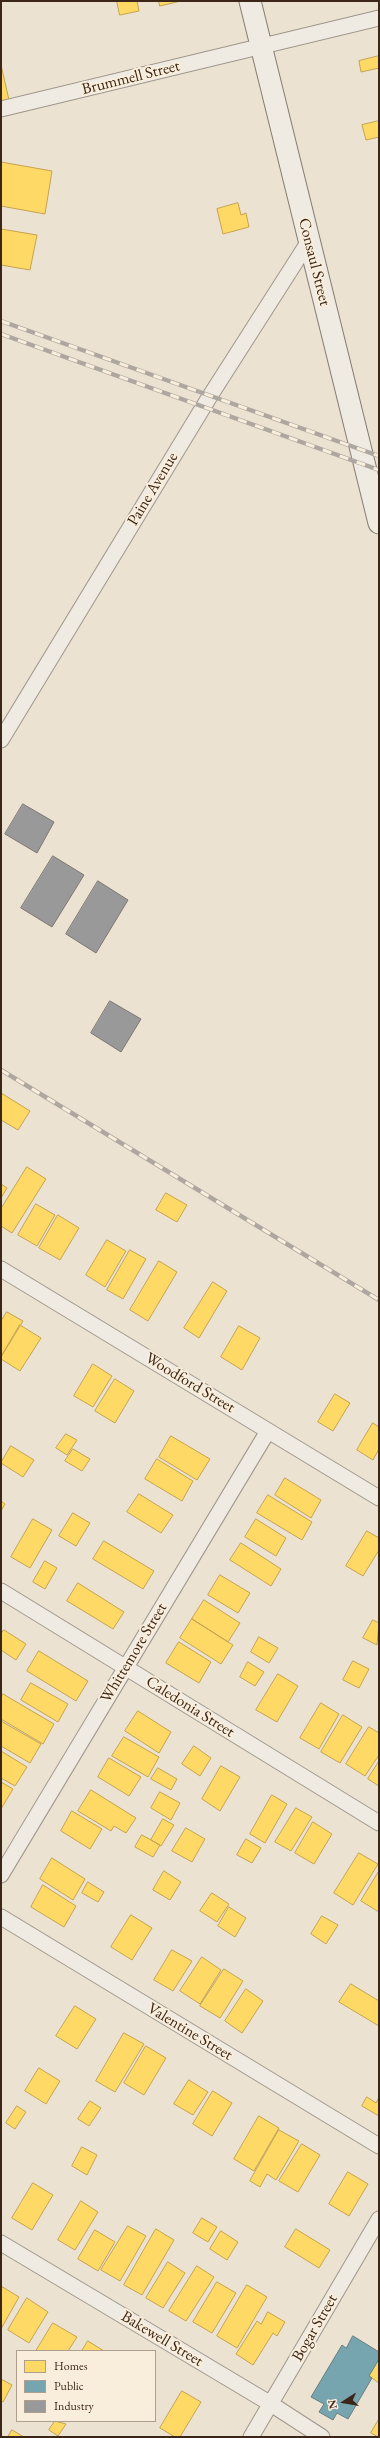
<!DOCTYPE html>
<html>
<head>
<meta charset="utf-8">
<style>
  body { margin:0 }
  #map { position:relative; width:380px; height:2438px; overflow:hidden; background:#ece2d2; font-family:"EB Garamond",serif }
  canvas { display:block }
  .frame { position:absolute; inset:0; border:2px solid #3b2618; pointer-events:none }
  .legend { position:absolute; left:16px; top:2350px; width:140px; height:72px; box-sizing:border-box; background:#f9eedb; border:1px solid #ad9e8d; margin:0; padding:5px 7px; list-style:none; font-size:12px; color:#3b2618 }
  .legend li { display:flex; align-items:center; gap:8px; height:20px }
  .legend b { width:20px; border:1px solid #ad9e8d }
  .north { position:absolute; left:324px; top:2382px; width:40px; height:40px; -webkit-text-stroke:3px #f9eedb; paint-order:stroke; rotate:258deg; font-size:11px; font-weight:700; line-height:16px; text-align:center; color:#3b2618 }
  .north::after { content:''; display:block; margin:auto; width:14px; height:18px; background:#3b2618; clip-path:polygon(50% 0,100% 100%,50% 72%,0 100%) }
</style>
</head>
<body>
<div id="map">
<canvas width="380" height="2438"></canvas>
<div class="frame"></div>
<ul class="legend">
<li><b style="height:11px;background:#ffd966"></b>Homes</li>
<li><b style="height:11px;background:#76a5af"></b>Public</li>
<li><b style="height:11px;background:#999"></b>Industry</li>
</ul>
<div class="north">N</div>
</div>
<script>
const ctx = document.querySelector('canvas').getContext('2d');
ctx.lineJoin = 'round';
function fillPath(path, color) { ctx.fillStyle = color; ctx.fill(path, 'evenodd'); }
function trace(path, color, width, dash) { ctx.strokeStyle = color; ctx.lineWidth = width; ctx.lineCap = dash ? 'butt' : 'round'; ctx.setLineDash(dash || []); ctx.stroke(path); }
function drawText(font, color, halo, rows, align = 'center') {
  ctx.font = font + ' "EB Garamond",serif'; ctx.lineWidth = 4; ctx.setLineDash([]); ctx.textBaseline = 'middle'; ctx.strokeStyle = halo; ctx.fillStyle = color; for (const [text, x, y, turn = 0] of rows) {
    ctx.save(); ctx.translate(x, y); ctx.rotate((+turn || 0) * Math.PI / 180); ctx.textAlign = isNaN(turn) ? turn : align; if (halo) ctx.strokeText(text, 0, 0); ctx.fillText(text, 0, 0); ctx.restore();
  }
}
const homes = new Path2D(`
  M117,1h20l2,10 -19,4z
  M159,1h22l-21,5z
  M379,56v12l-18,4 -2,-11z
  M1,65l8,35 -8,2z
  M379,121v16l-13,3 -4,-15z
  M1,162l51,9 -7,43 -44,-8z
  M238,203l3,12 5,-2 3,14 -26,7 -6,-25z
  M1,229l36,6 -7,35 -29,-5z
  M1,1093l29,18 -12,19 -17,-10z
  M27,1167l19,12 -34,54 -11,-7v-17z
  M1,1184l6,4 -6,10z
  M166,1193l21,12 -10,17 -21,-12z
  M36,1204l19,11 -18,31 -19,-11z
  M58,1215l21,13 -19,32 -21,-12z
  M107,1240l19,11 -21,36 -19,-12z
  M130,1250l16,9 -23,40 -16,-9z
  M159,1261l18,11 -29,49 -18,-11z
  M213,1282l14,9 -28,47 -15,-10z
  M7,1312l16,9 -22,36v-36z
  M20,1325l21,13 -21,33 -19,-12v-2z
  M239,1326l21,12 -18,32 -21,-13z
  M93,1364l19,12 -19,31 -19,-11z
  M115,1379l19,12 -19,32 -20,-12z
  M335,1394l15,9 -17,28 -15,-9z
  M373,1423l6,4v22l-6,11 -16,-10z
  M66,1434l11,6 -10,15 -11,-7z
  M171,1436l39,23 -13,21 -38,-23z
  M11,1446l23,14 -11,17 -22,-14z
  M73,1449l17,10 -8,12 -17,-10z
  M157,1459l36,22 -11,20 -37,-22z
  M285,1478l36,22 -10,18 -36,-23z
  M139,1494l34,21 -12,18 -34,-21z
  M268,1495l44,27 -10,18 -45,-27z
  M1,1501l4,3 -4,7z
  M73,1513l17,10 -14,23 -17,-10z
  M33,1519l19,11 -22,38 -19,-11z
  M256,1519l30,19 -10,18 -31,-19z
  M367,1531l12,7v12l-16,26 -17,-10z
  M104,1541l50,30 -11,18 -50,-30z
  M241,1543l40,26 -10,17 -41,-26z
  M45,1561l12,7 -12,21 -12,-7z
  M220,1575l30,18 -12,20 -30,-18z
  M78,1583l46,29 -11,17 -46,-28z
  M204,1600l36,23 -12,19 -36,-23z
  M192,1619l41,26 -12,19 -41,-26z
  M373,1620l6,3 -2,22 -14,-7z
  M4,1630l22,14 -10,16 -15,-10v-16z
  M259,1637l19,11 -9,15 -18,-11z
  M179,1642l32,20 -12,21 -33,-20z
  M39,1651l49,30 -12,20 -49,-30z
  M353,1661l16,8 -10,19 -16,-8z
  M248,1662l16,10 -9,14 -15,-9z
  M278,1674l20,12 -21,36 -21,-12z
  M31,1683l37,21 -10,18 -37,-22z
  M3,1694l51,30 -11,20 -42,-25v-22z
  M321,1703l18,11 -20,35 -19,-11z
  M138,1711l33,21 -12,21 -34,-22z
  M343,1715l19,12 -22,36 -19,-11z
  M1,1721l40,23 -11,19 -29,-17z
  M369,1727l10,6v22l-14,21 -19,-12z
  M124,1737l35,20 -11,20 -36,-21z
  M194,1746l17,12 -11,18 -18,-12z
  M1,1751l26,16 -12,19 -14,-8z
  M109,1758l32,19 -12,19 -31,-19z
  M379,1761v25l-11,-7z
  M221,1766l19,11 -20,34 -18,-12z
  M158,1768l19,11 -6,11 -20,-11z
  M1,1782l12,7 -12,20z
  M91,1790l45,28 -10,15 -12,-7 -3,5 -33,-20z
  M160,1792l20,11 -9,17 -20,-12z
  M272,1795l15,9 -22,39 -15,-9z
  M296,1808l16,9 -21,34 -16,-9z
  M72,1811l30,18 -12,20 -29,-18z
  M163,1819l11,6 -13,21 -10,-6z
  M313,1822l19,12 -18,30 -19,-11z
  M186,1828l19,11 -13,23 -20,-11z
  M142,1835l18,10 -7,12 -18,-10z
  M246,1839l15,9 -9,15 -15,-8z
  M359,1853l19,11 -25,41 -19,-12z
  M52,1858l33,21 -12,21 -33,-21z
  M164,1871l17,11 -11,18 -17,-10z
  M379,1871v41l-18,-11z
  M88,1882l16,10 -6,10 -16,-9z
  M43,1885l33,21 -12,21 -33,-20z
  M212,1893l17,11 -12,18 -17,-11z
  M229,1907l17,11 -11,19 -17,-11z
  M131,1915l21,13 -20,32 -21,-13z
  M322,1916l16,9 -12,19 -15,-10z
  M172,1950l20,11 -19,30 -19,-11z
  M202,1957l19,13 -21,34 -20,-13z
  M224,1969l19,12 -23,37 -20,-12z
  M351,1984l28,17v25l-40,-24z
  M246,1989l17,12 -21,32 -17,-12z
  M75,2006l21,13 -19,30 -21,-13z
  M124,2033l20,11 -29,48 -19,-11z
  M146,2046l20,12 -22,37 -20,-12z
  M39,2068l21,13 -14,23 -21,-13z
  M189,2080l19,12 -15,23 -19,-11z
  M213,2091l19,12 -20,33 -19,-12z
  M367,2097l9,6 3,-6v19l-17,-10z
  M90,2101l11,7 -12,18 -11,-7z
  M17,2106l9,6 -11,17 -9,-6z
  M259,2116l20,12 -25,43 -20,-12z
  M279,2130l20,11 -23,39 -9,-6 -7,13 -10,-6z
  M302,2144l18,11 -22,37 -19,-11z
  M82,2147l15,8 -10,20 -15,-9z
  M348,2172l20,12 -19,32 -20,-12z
  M33,2183l20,12 -21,35 -20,-12z
  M81,2201l17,11 -23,38 -17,-10z
  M202,2218l15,9 -9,15 -15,-9z
  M128,2226l18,10 -26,45 -19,-11z
  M156,2229l18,11 -32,55 -18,-10z
  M296,2229l34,21 -11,18 -34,-21z
  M95,2230l20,12 -17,29 -20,-12z
  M221,2231l17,11 -11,18 -17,-11z
  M168,2262l17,11 -22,35 -17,-10z
  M197,2266l17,11 -28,44 -17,-10z
  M217,2282l19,11 -24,40 -19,-11z
  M247,2285l20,12 -30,51 -20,-12z
  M1,2286l18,11 -18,32z
  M27,2298l21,14 -19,31 -21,-13z
  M268,2312l17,10 -8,14 -4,-3 -20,32 -17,-11 21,-33 4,3z
  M53,2323l24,14 -9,14h-32z
  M88,2341l16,10h-22z
  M379,2359v24l-10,-7z
  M1,2379l11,6 -9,17 -2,-1z
  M182,2391l19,11 -21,35h-5l-15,-9z
  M379,2419v18h-1l-7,-4z
  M55,2421l11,3 -8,12 -9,-6z
  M12,2430l12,7h-16z`);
fillPath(homes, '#ffd966');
trace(homes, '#c4a34f', 1);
const public = new Path2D(`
  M353,2336l26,16v7l-10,17 3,2 -24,41 -11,-6 -4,7 -14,-8 5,-8 -13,-7 31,-52 4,3z`);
fillPath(public, '#76a5af');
trace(public, '#647f82', 1);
const industry = new Path2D(`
  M23,804l31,18 -17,31 -32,-19z
  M53,856l31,19 -32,52 -31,-19z
  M98,881l30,19 -32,53 -30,-19z
  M110,1001l31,18 -20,33 -30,-19z`);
fillPath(industry, '#999');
trace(industry, '#7d7672', 1);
const street = new Path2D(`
  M1,109l378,-91
  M1,740l209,-344 99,-155
  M1,1269l378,229
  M1,1591l378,232
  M1,1875l267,-444
  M1,1917l378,229
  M1,2243l270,161 51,33
  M251,2437l128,-218`);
const secondary = new Path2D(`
  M250,1l129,522`);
trace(street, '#9e968a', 17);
trace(secondary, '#857c72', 23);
trace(street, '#efeae2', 15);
trace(secondary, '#efeae2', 21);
const rail = new Path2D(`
  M1,321l378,135
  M1,334l378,136
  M1,1070l378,230`);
trace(rail, '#aea7a0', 4.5);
trace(rail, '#f9eedb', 3, [9]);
drawText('16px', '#3b2618', '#f9eedb', [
  ["Brummell Street",131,78,-14],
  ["Consaul Street",314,262,76],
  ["Paine Avenue",153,489,-59],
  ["Woodford Street",190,1383,31],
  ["Whittemore Street",134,1653,-59],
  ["Caledonia Street",190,1707,32],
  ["Valentine Street",190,2032,31],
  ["Bogar Street",315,2328,-60],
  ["Bakewell Street",162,2339,31]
]);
</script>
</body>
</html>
